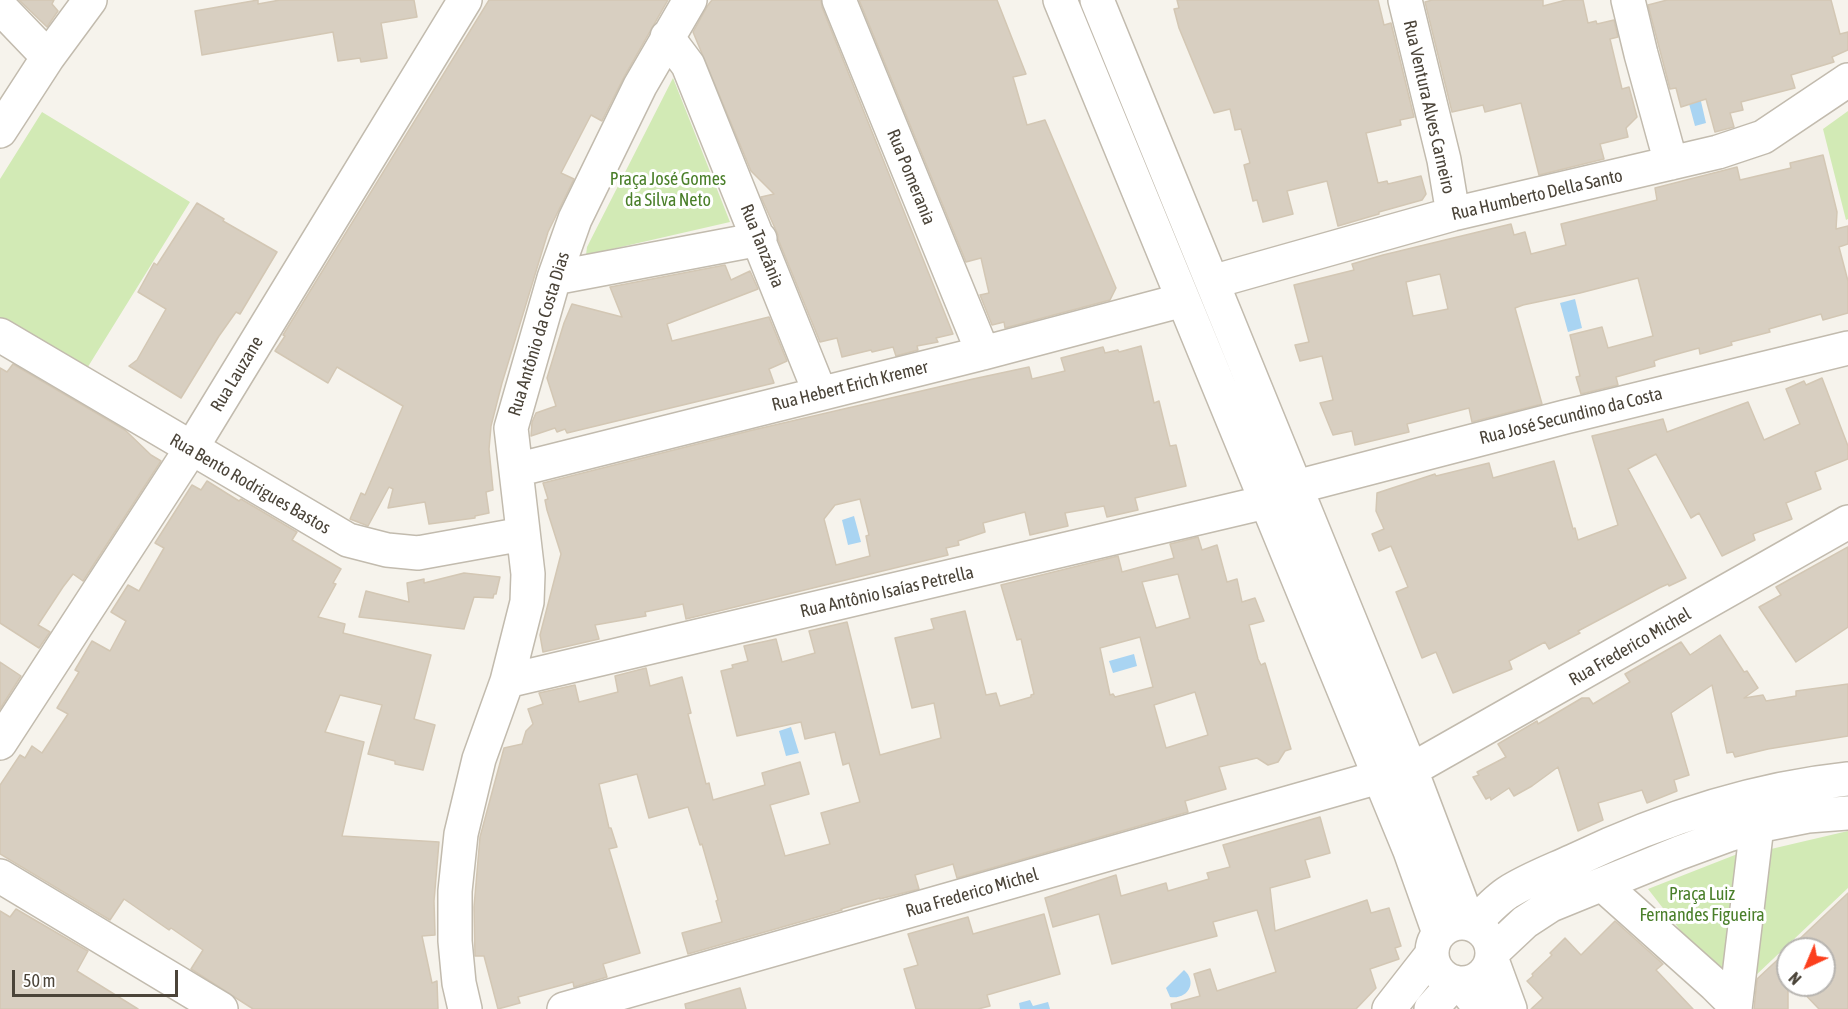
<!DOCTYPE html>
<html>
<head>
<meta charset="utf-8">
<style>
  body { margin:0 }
  #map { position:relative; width:1848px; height:1009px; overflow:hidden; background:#f6f3ec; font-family:"Asap Condensed",sans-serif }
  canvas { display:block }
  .north { position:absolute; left:1776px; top:937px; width:60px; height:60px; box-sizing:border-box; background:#fff; border:2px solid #b7b4b0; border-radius:50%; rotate:224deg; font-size:16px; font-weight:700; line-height:24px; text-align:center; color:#4b4439 }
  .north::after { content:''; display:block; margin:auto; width:21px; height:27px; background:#fc3f1d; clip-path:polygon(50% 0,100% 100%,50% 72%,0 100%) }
  .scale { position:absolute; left:12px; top:970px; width:166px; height:27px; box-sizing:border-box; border:3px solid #4b4439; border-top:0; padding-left:8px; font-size:18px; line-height:21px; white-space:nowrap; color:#4b4439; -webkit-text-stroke:4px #fff; paint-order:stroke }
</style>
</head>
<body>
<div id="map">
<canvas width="1848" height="1009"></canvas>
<div class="north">N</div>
<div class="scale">50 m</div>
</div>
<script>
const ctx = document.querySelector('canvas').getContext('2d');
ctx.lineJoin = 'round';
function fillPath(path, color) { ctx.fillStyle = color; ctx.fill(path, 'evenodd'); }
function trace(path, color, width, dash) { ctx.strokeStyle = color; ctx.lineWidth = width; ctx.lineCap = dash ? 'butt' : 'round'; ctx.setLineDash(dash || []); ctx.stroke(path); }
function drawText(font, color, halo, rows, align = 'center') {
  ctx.font = font + ' "Asap Condensed",sans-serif'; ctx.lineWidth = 6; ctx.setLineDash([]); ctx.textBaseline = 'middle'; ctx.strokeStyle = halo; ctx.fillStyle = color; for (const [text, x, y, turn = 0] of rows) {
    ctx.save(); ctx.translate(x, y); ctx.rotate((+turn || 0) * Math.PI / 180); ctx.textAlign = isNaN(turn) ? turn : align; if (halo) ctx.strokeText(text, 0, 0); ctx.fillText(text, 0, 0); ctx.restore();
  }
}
fillPath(new Path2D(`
  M673,78l57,144 -144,33 1,-8z
  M1848,111v108l-2,1 -23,-91z
  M42,112l148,90 -109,176 -81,-48v-151z
  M1848,831v57l-94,89 17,-128z
  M1740,853l-13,137 -79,-101z`), '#d2eab5');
fillPath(new Path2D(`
  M1700,97l6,26 -11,3 -7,-26z
  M1575,299l7,29 -14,4 -8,-29z
  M854,516l7,26 -13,3 -6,-25z
  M1134,654l3,12 -24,7 -4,-12z
  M791,727l8,26 -13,3 -7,-25z
  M1184,970c14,12 4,30 -14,27l-4,-9z
  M1030,1000l3,6 15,-4 2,7h-30l-1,-6z`), '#a9d4f2');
const building = new Path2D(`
  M19,0h35l-2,4 6,7 -11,16z
  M258,0v4l22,-4h134l3,17 -36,6 6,35 -26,4 -1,-4 -22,3 -5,-29 -131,23 -7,-44z
  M489,0h179l-44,77 -22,44 -11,-6 -30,58 13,6 -26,53 -46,151 -11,43 -2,23 4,41 -7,2 3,21 -14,3v2l-46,6 -4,-22 -37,6 5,-19 -4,-2 -21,39 -18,-7 11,-26 4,2 38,-89 -66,-39 -9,16 -53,-32 10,-15 -2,-1z
  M712,0h109l1,7 131,327 -17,4 2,4 -21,4 1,4 -22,6 -3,-9 -21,5 -1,-2 -29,7 -5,-19 -17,4 -42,-103v-4l-17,-38 13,-3 -23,-23 -58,-139 15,-27z
  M859,0h138l29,74 -13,3 14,48 18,-5 71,168 -6,12 -105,28 -1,-6 -12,3 -12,-30 9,-2 -8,-35 -15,4z
  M1177,0h201l6,25 7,-2 23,94 -14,3 1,5 -35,8 12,50 9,-2 1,3 33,-8 5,18 -4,6 -43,12v2l-41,12 -11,-45 -40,10 6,23 -30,8 -6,-22 -4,1 -9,-36 6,-2 -9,-34 -6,1 -5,-21 -16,4 -35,-85 -5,-19 5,-1z
  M1432,0h111v6l23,-6h17l5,23 8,-2 1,3 17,-4 4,17 -8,2 12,50 7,-2 8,30 -11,11 2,9 -28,7 4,15 -65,16 -18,-72 -36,9 -2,-7 -31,7 -27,-110z
  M1667,0h164l9,34 8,-2v18l-16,7 2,5 -43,13 4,13 -54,14 2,8 -13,3 4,14 -19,5 -9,-33 -25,8 -5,-19 -6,1 -22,-84z
  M1823,155l14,57 -1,17 12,-3v18l-9,3 9,34v32l-25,7 -2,-6 -52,15 1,3 -39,10 1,3 -32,9 -1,-6 -40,11 -5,2 1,5 -39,11 2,8 -37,9 -5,-17 4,-1 -10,-41 32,-8 6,21 45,-12 -15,-58 -58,15 -57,12 -8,3 27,96 -70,18 -3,-14 -62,16 2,8 -54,13 -3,-14 -19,4 -13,-32 13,-3 -11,-44 -22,5 -5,-16 14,-3 -15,-57 60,-15 -2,-6 31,-9 128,-31 3,11 11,-3 6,22 35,-9 -5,-21 96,-24 -2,-12 82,-21 3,13 51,-12 -1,-5zM1440,274l8,35 -35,7 -7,-34z
  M197,203l27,16 -1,2 54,31 -37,62 -4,-2 -17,24 -38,62 -52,-32 8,-6 29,-51 -28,-17 16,-29 3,2z
  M725,265l6,15 19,-9 8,18 -91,35 5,17 97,-24 18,44 -18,8 5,14 -207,50 -2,-4 -8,3 -2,-4 -24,8 1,-14 4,-9 20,-7 -9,-28 17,-55 8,-19 50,13 -12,-30z
  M1141,346l13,57 5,-2 11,45 6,-1 10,41 -51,12 3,12 -31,7 -3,-11 -39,7 3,13 -38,9 -5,-23 -42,11 2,9 -27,9 1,4 -13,3 2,7 -262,64 -3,-15 -38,8 1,4 -51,9 4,14 -56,13 -3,-17 21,-81 -14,-44 -2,-10 3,-1 -5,-16 210,-53 220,-51 56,-12 3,12 33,-8 -4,-13 42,-11 2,6 13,-3 1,2zM860,499l9,36 -3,1 4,20 -34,9 -12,-46 11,-14z
  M13,364l112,66 26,25 10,6 -78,120 -10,-7 -10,13 -25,38 12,7 -11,16 -39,-25v-255l7,4z
  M1822,378l26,68v13l-33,13 6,17 -35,14 6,16 -39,15 2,6 -33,16 -23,-43 -8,5 -35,-64 -28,15 58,109 -17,8 -1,-2 -9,4 -81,43 2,2 -31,16 -4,-7 -36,19 3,8 -59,24 -17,-41 -14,6 -26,-66 12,-5 -17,-41 -12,5 -7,-17 12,-5 -8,-18 1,-18 58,-19 1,2 53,-13 4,15 61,-17 19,68 2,-1 3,12 40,-15 -26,-89 71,-17 4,13 81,-30 16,38 36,-16 -14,-35 18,-8 2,4z
  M207,481l32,20 2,-2 56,33 -5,8 49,29 -8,14 3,1 -18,33 27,7 -2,9 88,22 -17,64 21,6 -12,45 -28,-6v-3l-27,-7 14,-49 -42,-10 -15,37 39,10 -22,94 97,6 -5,59 1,34 -13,1 10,47 5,-2 1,28h-185l-62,-40 12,-19 -32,-22 -2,2 -45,-31 -14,21 -110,-66v-69l20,-30 5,3 7,-12 10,7 26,-39 -11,-6 22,-36 -4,-2 17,-29 18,10 16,-30 -15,-9 17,-27 11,6 25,-43 -9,-5 37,-58 9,5z
  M1198,537l4,13 15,-5 10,37 10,-3 5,23 13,-4 9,23 -15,4 9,34 3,6 4,-2 26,86 -6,2 -7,11 -10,3 -11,-7 -38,9 7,22 -41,12 3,11 -231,66 -4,-14 -38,11 4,14 -39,10v-1l-39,11 1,1 -154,44 -6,-21 40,-11 -6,-21 2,-1 -16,-56 -2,1 -12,-38 -39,11 -12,-44 -38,10 10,44h2l6,19 -8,2 31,104 -37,11 4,13 -33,10 -1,-5 -55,15 2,6 -22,6 -14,-53h-9l-1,-49 6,-70 24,-89 18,-4 4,-13 7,-7 -5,-15 15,-5 -4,-11 36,-8 4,17 39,-10 -3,-16 31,-8 4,18 32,-9 9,36 -3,1 18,70 3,-1 4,17 52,-15 -3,-12 38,-11 9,32 -39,11 15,51 45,-12 -9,-31 39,-11 -11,-39 -6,2 -8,-33 -30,7 -4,-17 -64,14 -16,-65 12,-3 -1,-3 16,-4 -4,-15 32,-7 6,23 33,-9 -6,-22 38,-9 33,133 61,-17 -7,-35 -22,5 -17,-70 39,-9 -3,-10 34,-8 21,84 10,-2 4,13 31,-9v-2l3,-1 -13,-55 -4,1 -16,-55 117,-29 4,16 52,-14 -4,-14zM1178,574l12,44 -34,10 -14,-46zM1140,637l13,50 -38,10 -2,-3 -3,1 -10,-47zM1195,692l13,43 -42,13 -12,-43z
  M1848,547v80l-52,35 -37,-55 22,-12 -5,-8z
  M464,573l36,4 -4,17h-2l-1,4 -19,-1 -10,32 -105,-12 7,-26 43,11 -2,-19 17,-4v4z
  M1720,635l24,37 3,-1 11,17 -14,10 19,-3 3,6 30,-5v-5l52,-7v52l-80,13 -33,8 -2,-5 -6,1 -15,-68 -41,28 18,62 -15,5 3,11 -30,12 -5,-13 -44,13 5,17 -25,11 -20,-64 -26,19 -18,10 -5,-8 -18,12 -1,-3 -4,2 -13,-22 6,-2 -2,-3 29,-15 -8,-13 39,-23 1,3 44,-26h7l4,6 37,-22 -5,-8 56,-32 9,13z
  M0,662l21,14 -21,33z
  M1320,817l10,36 -25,7 5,17 -40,11 5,43 92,-31 4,13 18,-5 12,38 -6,2 4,11 -29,10 6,19 -20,21h-184l-1,-5 29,-8 -6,-22 16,-5 7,22 59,-19 -19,-62 -44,12 4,14 -105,28 -13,-50 -46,13 -8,-29 71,-23 5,21 45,-13 2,8 41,-12 -2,-6 23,-6 -7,-22z
  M1848,893v116h-29l-23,-24h28v-36h-35z
  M16,909l72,42 -11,20 61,38h-138v-98l10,6z
  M1044,914l16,60 -73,21 3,11 -12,3h-62l-12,-40 14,-4 -10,-31 60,-17 5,17z
  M1615,921l48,43 -7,6 37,39h-162l12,-11 -16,-17 6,-5 -1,-2 20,-19 -2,-2 15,-15 16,17z
  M1788,950v59h-34l3,-30z
  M740,988l6,21h-60l-1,-5z`);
fillPath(building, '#d8cfc1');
trace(building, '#d3c7b4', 1.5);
const minor = new Path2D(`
  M839,0l144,353
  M1060,0l350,851 29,82
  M1097,0l314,770 58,153
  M1405,0l39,160 9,54
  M1628,0l13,54 30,109
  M0,7l48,50
  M667,37l21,28 132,328
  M0,131l48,-74 42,-57
  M554,278l206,-39
  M1212,282l241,-68 265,-62 45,-15 85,-57
  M0,335l348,205 39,10 31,3 105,-19
  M516,470l467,-117 200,-53
  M1296,487l269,-70 283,-69
  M507,681l759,-179
  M0,743l191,-294 274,-449
  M1411,770l437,-248
  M0,876l221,133
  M1603,885l112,100 20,20
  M1432 953a30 30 0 1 1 60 0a30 30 0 1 1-60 0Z
  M1474,924c10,-11 20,-22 33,-31 20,-13 44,-22 66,-32 86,-41 180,-72 275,-82
  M1492,953l33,-31 26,-17 128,-52 49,-18 29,-9 51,-10 40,-3
  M1492,960l18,49
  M1460,983l21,26
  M465,1009l-6,-26 -4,-42v-50l6,-57 18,-75 28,-78 20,-79 1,-28 -17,-146 43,-150 21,-59 65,-133 50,-86
  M564,1009l815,-232
  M1389,1009l43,-55
  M1431,1009l24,-27
  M1735,1009l22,-183`);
trace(minor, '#c2bbae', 36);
trace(minor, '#fff', 33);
drawText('18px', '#4b4439', '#fff', [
  ["Rua Ventura Alves Carneiro",1429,107,77],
  ["Rua Pomerania",911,177,68],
  ["Rua Humberto Della Santo",1537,195,-13],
  ["Rua Tanzânia",762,246,68],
  ["Rua Antônio da Costa Dias",539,334,-73],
  ["Rua Lauzane",237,374,-59],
  ["Rua Hebert Erich Kremer",850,386,-14],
  ["Rua José Secundino da Costa",1571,416,-14],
  ["Rua Bento Rodrigues Bastos",250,484,30],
  ["Rua Antônio Isaías Petrella",887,592,-13],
  ["Rua Frederico Michel",1630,647,-30],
  ["Rua Frederico Michel",972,893,-16]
]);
drawText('18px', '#4a7f2a', '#fff', [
  ["Praça José Gomes",668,179],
  ["da Silva Neto",668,200],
  ["Praça Luiz",1702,894],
  ["Fernandes Figueira",1702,915]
]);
</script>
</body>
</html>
